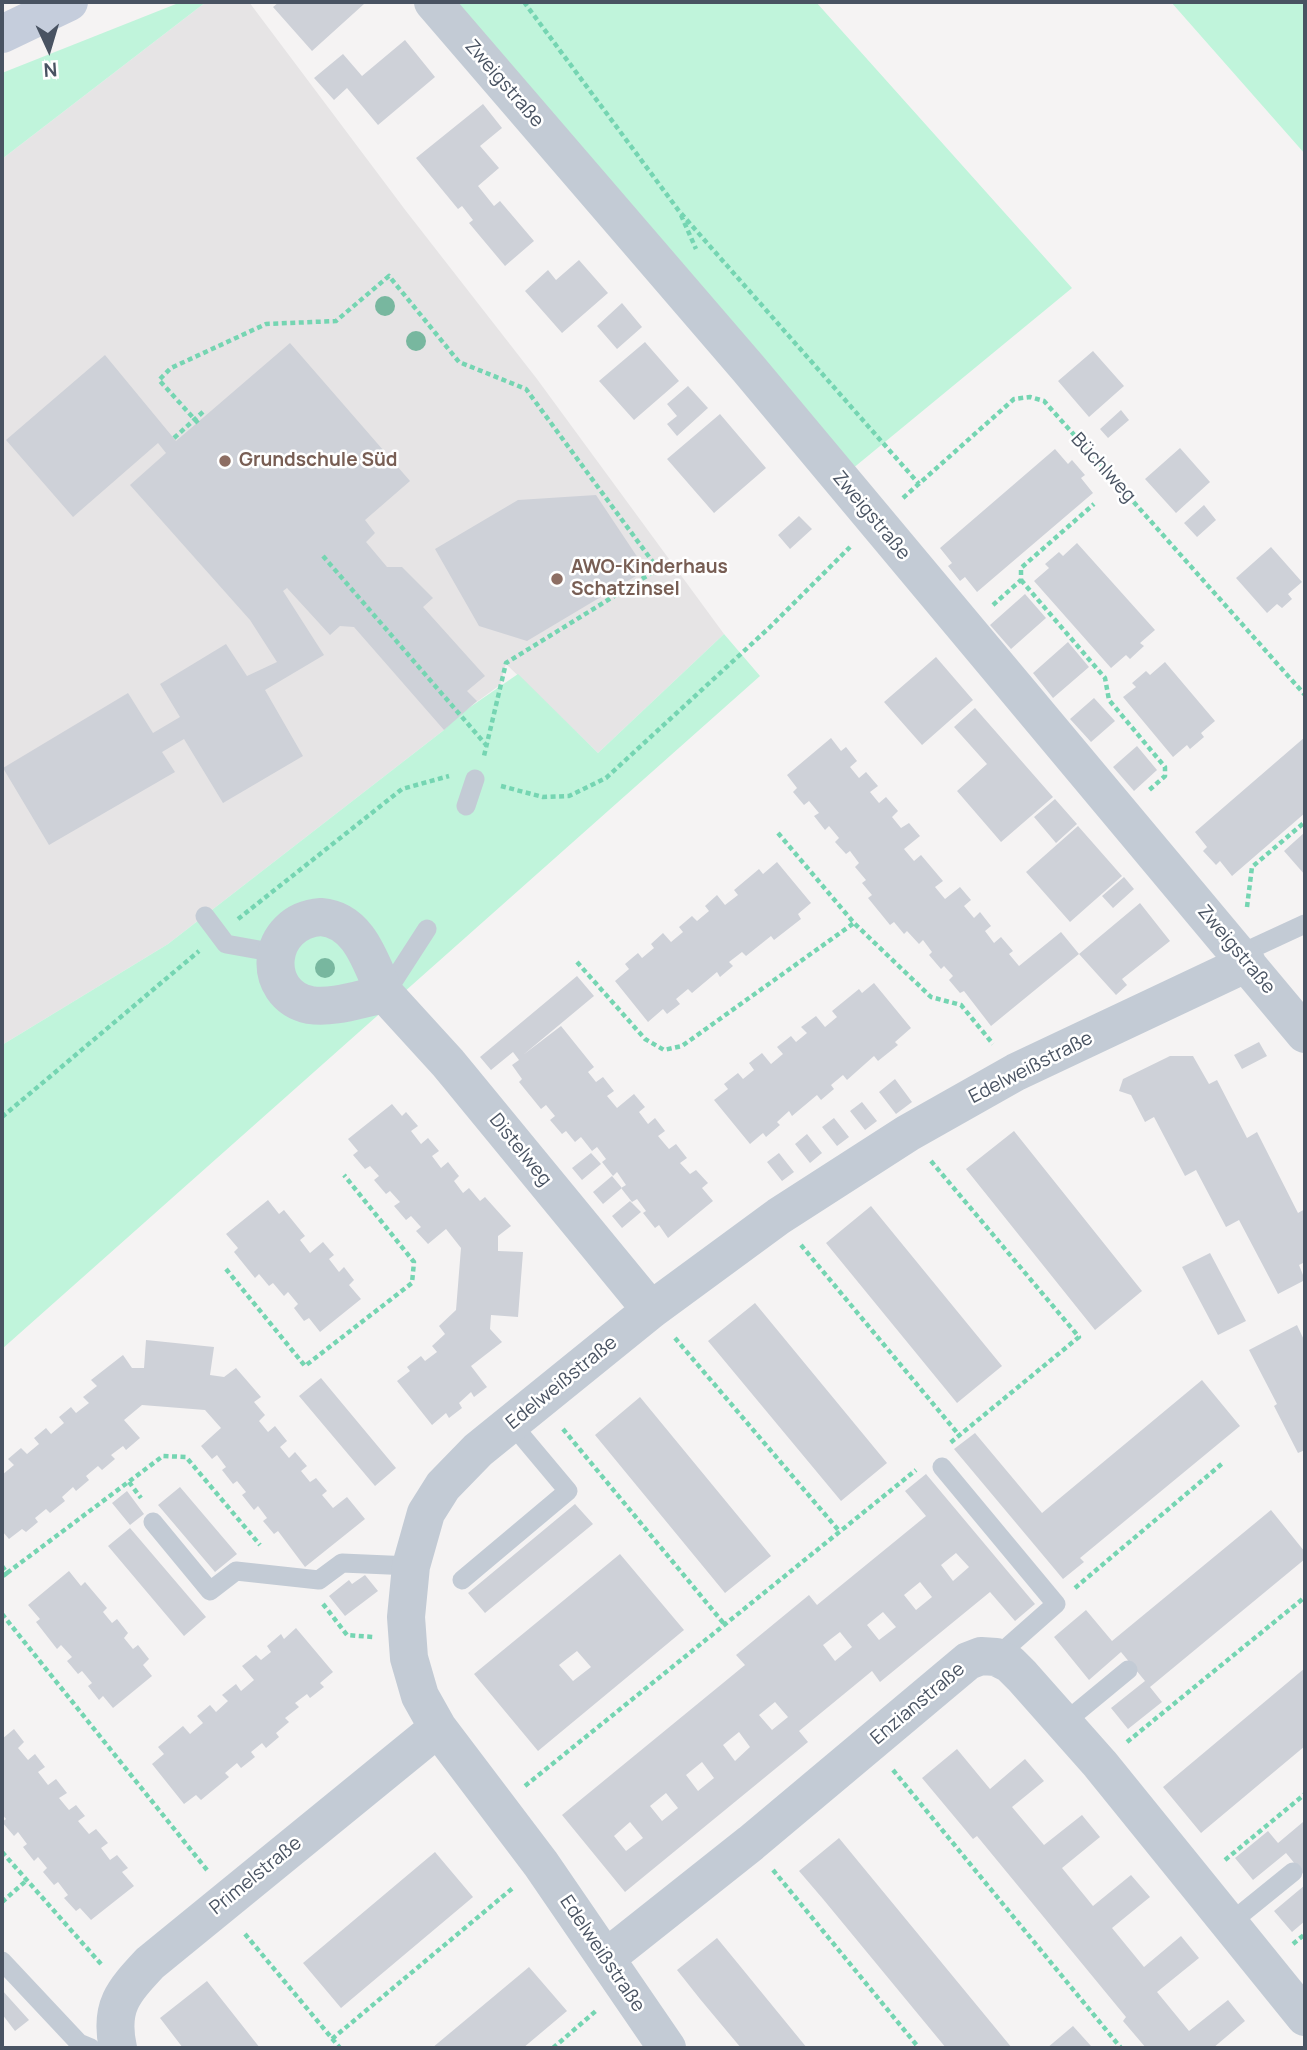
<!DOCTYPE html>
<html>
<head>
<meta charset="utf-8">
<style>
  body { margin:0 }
  #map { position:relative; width:1307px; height:2050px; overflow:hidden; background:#f5f3f3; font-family:Manrope,sans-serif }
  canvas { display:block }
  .frame { position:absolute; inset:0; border:4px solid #495362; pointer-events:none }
  .north { position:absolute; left:14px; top:14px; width:70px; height:70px; -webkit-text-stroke:5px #fff; paint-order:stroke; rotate:176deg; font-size:19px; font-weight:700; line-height:28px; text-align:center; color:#495362 }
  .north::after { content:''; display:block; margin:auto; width:24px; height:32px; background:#495362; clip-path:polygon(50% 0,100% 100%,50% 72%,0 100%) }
</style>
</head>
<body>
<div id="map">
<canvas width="1307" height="2050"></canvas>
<div class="frame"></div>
<div class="north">N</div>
</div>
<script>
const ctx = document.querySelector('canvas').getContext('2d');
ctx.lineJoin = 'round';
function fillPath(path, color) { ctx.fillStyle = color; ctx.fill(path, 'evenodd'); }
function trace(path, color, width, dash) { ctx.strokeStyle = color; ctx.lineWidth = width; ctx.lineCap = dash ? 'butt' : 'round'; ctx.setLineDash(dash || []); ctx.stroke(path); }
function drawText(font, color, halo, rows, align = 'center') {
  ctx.font = font + ' Manrope,sans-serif'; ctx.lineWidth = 5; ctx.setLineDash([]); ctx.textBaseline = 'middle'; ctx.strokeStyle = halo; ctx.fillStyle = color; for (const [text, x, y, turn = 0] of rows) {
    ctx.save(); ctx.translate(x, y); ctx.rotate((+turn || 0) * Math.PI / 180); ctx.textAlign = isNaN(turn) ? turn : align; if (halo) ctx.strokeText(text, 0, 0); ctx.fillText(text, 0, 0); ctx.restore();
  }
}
fillPath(new Path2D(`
  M206,2h43l157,209 131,168 187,255 -126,119 -92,-89 -6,21 -40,29 -16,16 -276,214 -166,101v-886z`), '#e6e4e5');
fillPath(new Path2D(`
  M181,2h25l-204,157v-86z
  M445,2h371l256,286 -243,200z
  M1171,2h134v152z
  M724,634l36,42 -758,673v-304l166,-101 276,-214 16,-16 58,-40 80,79z`), '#c0f4db');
fillPath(new Path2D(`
  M279,2h82l3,2 -52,47 -39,-44z
  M405,40l30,37 -57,48 -31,-37 -13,12 -20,-22 29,-24 19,22z
  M483,104l19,24 -22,18 19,22 -21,18 16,20 6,-5 34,40 -29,25 -36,-43 4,-3 -11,-14 -4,3 -42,-51z
  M579,260l29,33 -46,40 -37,-42 23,-21 8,10z
  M622,303l20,24 -25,22 -20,-23z
  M645,342l34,39 -45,39 -35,-39z
  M290,343l120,138 -45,39 10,13 -9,9 21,25h15l31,31 -10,9 62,69 -18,15 10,10 -33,29 -90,-103 -14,-1 -10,9 -43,-47 -4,3 41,64 -59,35 38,66 -80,47 -39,-64 -22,13 13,20 -126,73 -46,-77 125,-75 25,40 27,-16 -20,-33 66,-40 21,32 30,-14 -27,-42 -120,-135 36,-32 -8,-10 -85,74 -67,-77 99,-85 71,86z
  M1093,351l31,35 -35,31 -31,-36z
  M688,386l20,22 -31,28 -10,-12 10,-8 -10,-12z
  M1121,410l8,10 -21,18 -8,-9z
  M720,414l46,54 -52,45 -47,-54z
  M1180,448l30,34 -34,31 -31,-34z
  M1055,449l13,15 4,-4 13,15 -4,3 12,15 -116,99 -12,-15 -5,4 -12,-15 4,-3 -12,-15z
  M596,495l50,75 -119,71 -48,-15 -44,-77 83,-49z
  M1204,505l12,15 -19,17 -13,-14z
  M799,516l13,13 -22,20 -12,-14z
  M1077,543l78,87 -15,13 4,3 -14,13 -4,-4 -15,13 -77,-87 15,-13 -4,-4 14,-12 4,4z
  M1271,547l31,35 -14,12 4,5 -10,9 -5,-4 -10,9 -31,-35z
  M1025,594l21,24 -35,31 -21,-24z
  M1068,642l21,25 -36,31 -20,-25z
  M936,657l37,43 -51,45 -38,-43z
  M1165,662l50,59 -14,12 3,4 -14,12 -3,-4 -14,12 -50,-60 13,-10 -4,-4 14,-12 4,4z
  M1094,698l21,23 -24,21 -21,-23z
  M975,708l78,89 -52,45 -44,-51 30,-27 -33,-37z
  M1305,737v76l-73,63 -12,-15 -4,4 -13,-14 4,-4 -12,-15z
  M831,738l10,13 5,-4 11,14 -7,6 9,11 7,-6 12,14 -8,6 9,11 7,-6 12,14 -6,6 9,11 8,-5 11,13 -16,13 10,12 7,-6 22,26 -8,6 10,12 15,-12 11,13 -7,6 10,12 6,-6 11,14 -6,5 9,12 7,-6 12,14 -4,3 10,12 42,-34 18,22 -88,72 -27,-35 -4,2 -11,-13 4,-4 -9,-10 -3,3 -12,-14 3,-3 -9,-12 -4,4 -12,-13 -3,3 -10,-12 -4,3 -22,-27 4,-3 -10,-12 4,-3 -11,-13 4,-4 -9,-12 -4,3 -11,-12 4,-4 -10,-12 -4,4 -11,-14 5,-3 -10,-12 -5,4 -11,-13 4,-4 -10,-13z
  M1137,746l20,24 -23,21 -21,-24z
  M1055,799l22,25 -21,19 -22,-26z
  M1078,826l44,50 -52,46 -44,-50z
  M1305,832v43l-21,-24z
  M777,862l34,41 -13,11 3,5 -27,21 -3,-4 -25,20 -4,-4 -13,10 4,4 -13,11 -3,-5 -25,21 -4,-4 -12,10 4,5 -13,10 -4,-5 -15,13 -33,-41 14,-12 -4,-5 13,-11 4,5 12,-10 -3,-4 12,-11 8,9 12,-10 -4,-5 13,-11 5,5 12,-10 -4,-5 12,-11 8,10 13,-10 -4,-5 25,-21 4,5z
  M1124,877l10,12 -21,19 -11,-12z
  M1140,903l30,38 -48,38 5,6 -11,10 -37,-41z
  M577,976l17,20 -71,59 38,-29 33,41 -6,5 8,10 7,-5 11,14 -7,5 10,12 17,-14 11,13 -6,5 9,12 7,-6 10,13 -7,5 11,13 7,-5 11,14 -7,5 10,11 6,-4 12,13 -6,5 11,13 -45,37 -9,-13 -4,3 -12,-15 3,-2 -9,-12 -5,3 -11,-14 5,-3 -9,-13 -4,4 -11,-14 4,-3 -9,-12 -5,4 -11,-14 -6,5 -9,-11 -4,3 -12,-14 5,-4 -9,-11 -5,4 -22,-27 3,-3 -10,-14 7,-5 -6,-8 -22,18 -11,-13z
  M874,983l37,45 -16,14 3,3 -20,16 -4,-5 -27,24 -4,-5 -12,10 3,4 -13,11 -4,-5 -25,21 -3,-5 -12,11 3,3 -14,12 -3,-4 -13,11 -36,-44 14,-11 -4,-5 14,-11 5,6 11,-9 -5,-7 13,-10 9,11 12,-10 -6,-7 14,-11 5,6 11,-9 -6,-6 15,-11 9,11 12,-10 -5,-6 27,-22 3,4z
  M1259,1042l8,14 -25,13 -8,-14z
  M1170,1056h23l16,28 8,-4 30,58 10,-6 41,81 7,-4v53l-6,3 6,15 -27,14 -39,-74 -13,7 -30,-57 -11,6 -31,-59 -9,5 -14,-27 -12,-4 4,-12z
  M895,1079l17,23 -16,12 -17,-22z
  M862,1102l15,19 -12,9 -15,-19z
  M392,1104l10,12 4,-4 12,14 -7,5 10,13 7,-6 11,13 -7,5 9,12 7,-6 11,14 -5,5 9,12 6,-5 11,13 5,-4 26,29 -13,10v15l25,1 -5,65 -27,-2 -1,14 12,13 -31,24 16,21 -13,10 -3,-5 -12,11 3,5 -13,10 -3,-5 -14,12 -35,-44 13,-10 -3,-4 14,-11 4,5 12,-9 -5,-6 13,-12 -6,-8 17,-16 5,-62 -15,-19 -18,15 -12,-13 5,-4 -10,-11 -5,4 -12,-14 6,-4 -10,-11 -4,3 -12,-14 5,-4 -9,-10 -5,3 -12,-14 5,-4 -10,-12z
  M834,1118l15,19 -12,9 -15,-19z
  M1014,1131l128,160 -47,39 -129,-161z
  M807,1134l15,19 -12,10 -15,-19z
  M591,1153l10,11 -19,16 -10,-12z
  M779,1153l15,19 -12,9 -15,-19z
  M612,1176l10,12 -19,16 -10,-12z
  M268,1200l11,14 5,-4 21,26 -5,4 10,13 13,-11 11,13 -5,4 10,13 5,-5 10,13 -5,5 12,14 -41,33 -11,-14 -5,3 -10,-13 4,-4 -10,-12 -4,4 -11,-13 -4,3 -10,-12 -4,4 -21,-26 4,-4 -12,-14z
  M630,1201l11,11 -19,16 -10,-12z
  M871,1206l131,160 -45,37 -131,-160z
  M1210,1253l36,68 -28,14 -36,-68z
  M755,1303l132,160 -46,38 -133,-160z
  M1297,1325l8,17v108l-7,3 -24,-47 3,-2 -28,-54z
  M146,1340l68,7 -4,28 14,2 12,-9 25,29 -7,5 11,13 -6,6 9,11 7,-6 12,15 -7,6 9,11 6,-6 12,14 -6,5 9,11 6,-4 11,13 -5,4 11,13 14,-11 18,22 -60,48 -27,-36 -4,3 -11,-13 4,-3 -9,-12 -4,4 -12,-15 4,-3 -9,-11 -4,3 -11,-14 4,-3 -9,-12 -5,4 -11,-13 20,-18 -16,-18 -63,-5 -18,15 16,18 -14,12 -3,-4 -12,9 4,4 -13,11 -4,-4 -12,10 3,4 -13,11 -3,-4 -11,10 3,4 -15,12 -4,-4 -11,9 3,4 -12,10 -4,-3 -13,10 -7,-8v-56l12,-10 -6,-6 13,-11 6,6 12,-10 -5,-6 12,-10 5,6 13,-11 -5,-6 12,-10 5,6 13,-10 -6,-6 14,-11 -6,-6 32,-25 9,13h12z
  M321,1378l75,90 -21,18 -76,-90z
  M1202,1380l38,46 -160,132 4,4 -21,17 -109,-130 21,-16 67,80z
  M640,1397l131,159 -46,37 -130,-158z
  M926,1474l109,130 -20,17 -25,-29 -110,90 -8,-11 -73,60 9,11 -183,150 -63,-77 183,-150 -9,-10 73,-60 8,10 109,-89 -21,-25zM956,1553l13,14 -16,14 -12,-16zM920,1582l12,15 -16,13 -12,-15zM883,1612l13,15 -17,13 -12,-15zM840,1632l12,15 -17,14 -12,-16zM775,1702l13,15 -16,13 -13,-15zM739,1732l11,15 -15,14 -12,-16zM702,1762l12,16 -16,13 -12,-16zM666,1793l12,15 -16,13 -12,-15zM630,1822l13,16 -17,13 -12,-15z
  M180,1487l57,67 -22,18 -57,-67z
  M127,1491l17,23 -14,11 -18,-22z
  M575,1504l18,20 -108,89 -17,-20z
  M1271,1510l34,42v7l-155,128 12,15 -34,27 -17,-21 34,-27 -24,-29 -32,28 -35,-43 32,-27 26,31z
  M130,1528l76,89 -22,19 -76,-90z
  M620,1554l64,76 -146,121 -64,-77zM577,1651l14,16 -18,14 -14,-16z
  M69,1571l12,15 4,-4 22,26 -4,4 9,11 5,-4 11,14 -4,5 9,11 5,-4 11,14 -6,6 9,11 -39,32 -10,-12 -4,4 -11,-14 4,-3 -10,-12 -4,3 -11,-13 5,-4 -11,-12 -4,4 -21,-27 4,-3 -12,-14z
  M365,1575l13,16 -33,25 -16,-20 20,-16 3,4z
  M296,1628l37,44 -13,11 4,4 -14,11 -3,-4 -12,9 4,4 -14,11 4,4 -13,11 3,4 -13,11 -4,-5 -11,9 4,5 -14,11 -4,-5 -12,10 4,4 -28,23 -5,-5 -12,9 -32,-40 12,-10 -6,-7 25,-21 7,8 13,-11 -6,-7 13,-11 6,7 12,-11 -6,-6 14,-11 5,7 13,-11 -12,-14 14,-11 5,5 10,-8 -4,-6 14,-12 3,5z
  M1305,1668v78l-104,87 -38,-46z
  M14,1729l10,13 -6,6 10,12 7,-6 10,13 -7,5 10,13 8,-6 11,14 -8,5 10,12 7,-5 9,11 -7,5 11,13 7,-5 12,14 -7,5 9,12 7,-5 11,13 -6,4 12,14 -43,34 -11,-12 -4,3 -12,-13 4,-3 -10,-13 -4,3 -11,-13 4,-4 -9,-11 -4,4 -11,-14 4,-3 -9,-12 -4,4 -12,-14 4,-3 -4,-5v-75z
  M957,1749l33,40 35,-30 19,22 -32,26 32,38 38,-30 18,22 -38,31 31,38 38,-31 19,22 -38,31 32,39 37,-31 18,22 -42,34 32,39 39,-31 17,21 -32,27h-67l-23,-27 3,-4 -149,-181 -4,3 -51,-61z
  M1303,1822l2,3v51l-19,-23 -33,27 -18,-22 33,-27 10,12z
  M839,1838l23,28 150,182h-66l-123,-149 -24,-28z
  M435,1852l38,45 -132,111 -38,-45z
  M1305,1885v36l-13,11 -18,-21z
  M717,1938l23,28 67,82h-66l-41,-49 -23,-29z
  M529,1967l38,44 -44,37h-91z
  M207,1981l23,29 30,38h-77l-23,-30z
  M2,1990l27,30 -14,11 -13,-17z
  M1073,2026l18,20 -2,2h-42z`), '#ced1d8');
trace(new Path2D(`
  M524,2l155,209 240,273
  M681,215l15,34
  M198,423l-39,-43 12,-12 95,-44 70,-3 53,-45 70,86 67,27 132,180 -152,94 -22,93
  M174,438l31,-28
  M903,498l111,-99 16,-2 14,4 261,294
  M323,556l164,190
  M1021,580l84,98 4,22 56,67v9l-18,16
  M993,605l28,-25v-12l73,-64
  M501,786l42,11 26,-1 37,-18 163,-150 81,-81
  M778,833l76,90 77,74 30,8 32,39
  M1247,907l5,-40 53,-45
  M238,919l164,-130 47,-13
  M577,962l68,77 19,11 18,-4 172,-123
  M2,1117l197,-166
  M931,1161l148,176 -129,106
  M801,1245l158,190
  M226,1269l79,97 107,-83 2,-21 -70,-87
  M675,1338l165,194
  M563,1429l162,196
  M129,1482l12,16
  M2,1566l5,7 -5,4
  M7,1573l156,-117 23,1 74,88
  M1075,1588l149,-126
  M323,1604l24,31 26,2
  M2,1614l205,256
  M1127,1742l178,-145
  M893,1770l228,278
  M525,1786l391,-316
  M2,1852l99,112
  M1225,1860l80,-66
  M773,1870l146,178
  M2,1902l25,-22
  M245,1934l95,114
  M1293,1944l12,-10
  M332,2039l182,-152
  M553,2048l44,-38`), '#75d5b2', 4.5, [5, 3.5]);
trace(new Path2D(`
  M466,806l9,-27
  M205,916l21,28 50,9
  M1240,954l65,-30
  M385,994l42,-65
  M942,1467l114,137 -60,53
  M153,1522l57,69 26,-20 83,9 23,-17 69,3
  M462,1580l106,-89 -57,-68
  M1065,1722l63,-52
  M1230,1923l63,-51
  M2,1961l77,82 12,5`), '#c3cbd5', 19);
trace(new Path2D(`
  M433,2l315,366 557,666
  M321,917c39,3 50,47 64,77 -23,4 -52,15 -75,11 -50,-10 -45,-84 11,-88z
  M385,994l63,69 203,247
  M606,1958l145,-115 217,-182 13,-5 15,1 14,7 12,12 78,88 205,253
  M118,2048c-9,-41 5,-56 32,-85l288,-235
  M667,2048l-126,-184 -103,-136 -18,-32 -11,-38 -3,-41 5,-51 15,-53 17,-27 35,-36 173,-140 128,-94 129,-83 108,-61 231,-109`), '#c3cbd5', 38);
trace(new Path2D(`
  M2,34l67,-32`), '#c5cddc', 38);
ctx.fillStyle = '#78b79f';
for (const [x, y] of [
  [385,306],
  [416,341],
  [325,968]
]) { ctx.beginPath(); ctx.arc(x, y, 10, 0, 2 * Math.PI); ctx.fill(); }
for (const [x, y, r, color] of [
  [225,461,7,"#8d6e63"],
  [557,579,7,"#8d6e63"]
]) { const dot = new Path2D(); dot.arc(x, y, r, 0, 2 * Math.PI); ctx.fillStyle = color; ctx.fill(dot); trace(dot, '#fff', 2.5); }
drawText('19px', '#495362', '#fff', [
  ["Zweigstraße",504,84,49],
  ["Büchlweg",1103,468,48],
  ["Zweigstraße",871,516,50],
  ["Zweigstraße",1236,950,50],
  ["Edelweißstraße",1031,1068,-27],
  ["Distelweg",520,1150,51],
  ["Edelweißstraße",562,1383,-39],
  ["Enzianstraße",918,1704,-40],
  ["Primelstraße",256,1876,-39],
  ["Edelweißstraße",602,1954,56]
]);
drawText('bold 19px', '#785e54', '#fff', [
  ["Grundschule Süd",239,461],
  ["AWO-Kinderhaus",571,568],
  ["Schatzinsel",571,590]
], 'left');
</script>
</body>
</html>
